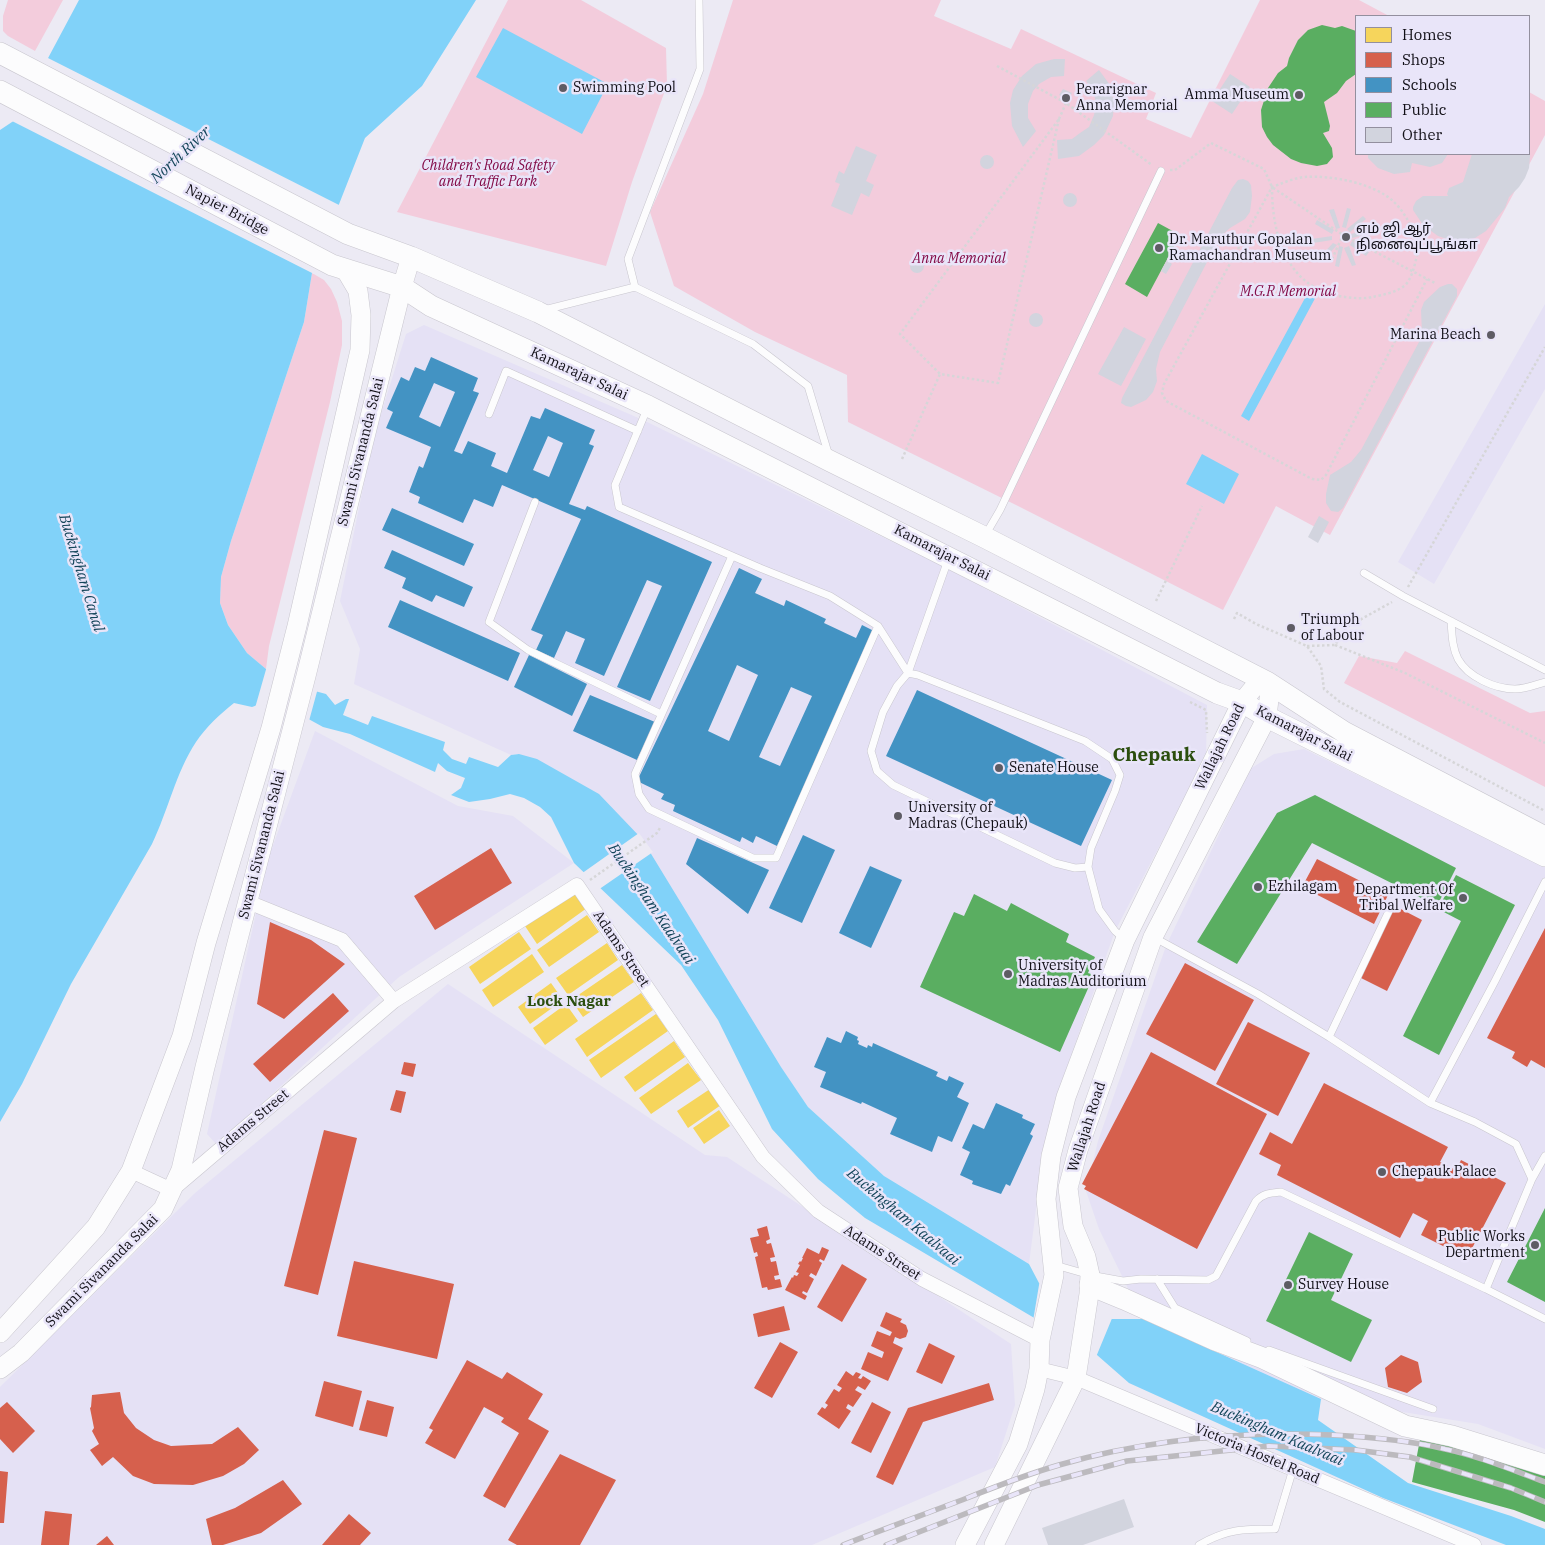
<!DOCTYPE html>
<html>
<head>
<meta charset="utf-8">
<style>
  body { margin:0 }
  #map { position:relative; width:1545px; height:1545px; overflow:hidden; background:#eceaf4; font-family:"IBM Plex Serif",serif }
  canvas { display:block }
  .legend { position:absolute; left:1355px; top:15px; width:175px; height:140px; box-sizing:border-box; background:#e9e5f9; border:1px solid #938f9e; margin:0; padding:6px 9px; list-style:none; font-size:15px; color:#110f16 }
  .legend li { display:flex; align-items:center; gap:10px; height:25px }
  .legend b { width:25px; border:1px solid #938f9e }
</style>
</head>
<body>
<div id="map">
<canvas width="1545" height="1545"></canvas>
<ul class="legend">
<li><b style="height:14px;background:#f6d55c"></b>Homes</li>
<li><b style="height:14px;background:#d6604d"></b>Shops</li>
<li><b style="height:14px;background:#4393c3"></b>Schools</li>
<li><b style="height:14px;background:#5aae61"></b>Public</li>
<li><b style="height:14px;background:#d2d4de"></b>Other</li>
</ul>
</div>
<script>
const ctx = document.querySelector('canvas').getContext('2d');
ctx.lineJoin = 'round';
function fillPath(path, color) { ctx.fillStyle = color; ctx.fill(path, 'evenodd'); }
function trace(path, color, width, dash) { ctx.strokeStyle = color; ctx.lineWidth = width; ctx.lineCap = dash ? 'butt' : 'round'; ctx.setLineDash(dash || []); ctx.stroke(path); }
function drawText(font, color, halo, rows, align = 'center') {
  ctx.font = font + ' "IBM Plex Serif","Noto Sans Tamil",serif'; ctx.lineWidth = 5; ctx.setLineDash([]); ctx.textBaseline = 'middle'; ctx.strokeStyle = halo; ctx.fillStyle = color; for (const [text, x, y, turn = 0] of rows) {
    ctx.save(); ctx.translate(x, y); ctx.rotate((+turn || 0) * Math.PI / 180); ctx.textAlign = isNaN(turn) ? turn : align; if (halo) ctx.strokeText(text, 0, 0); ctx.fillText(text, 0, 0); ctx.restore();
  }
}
fillPath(new Path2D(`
  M1545,304v85l-111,195 -36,-22z
  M424,325l219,95 301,147 263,138 -1,52 -91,174 -54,153 -17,63 -15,117 -145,-88 -76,-69 -27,-39 -262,-314 -8,1 -157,-71 6,-35 -20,-48 33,-162 33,-105z
  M315,731l143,75 55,10 61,47 -175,114 -182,168 -10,-11 61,-275z
  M1304,749l241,117v583l-67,-25 -157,-25 -178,-80 -44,-90 -13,-38 12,-50 68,-195 84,-177 24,-15z
  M448,984l257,171 22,2 284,187 4,61 -20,62 -183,78h-812v-158l195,-194z`), '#e5e1f5');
fillPath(new Path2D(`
  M8,0h55l-28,51 -27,-15 -5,-5v-15z
  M508,0h73l85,48 1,37 -35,97 -26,84 -209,-54z
  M733,0h208l-7,16 77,33 10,-20 135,64 -10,26 45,19 69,-138h99l30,16h-33v138h173v-62l16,9v34l-215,400 -54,-29 -53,104 -205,-104 -170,-84 -1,-47 -92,-43 -81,-46 -24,-74 53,-118z
  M312,273l12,7 7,9 6,13 5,19v24l-12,57 -61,244 -3,23 -19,-16 -19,-28 -8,-22 1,-26 10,-36 73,-219z
  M1405,651l125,62 15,-2v76l-201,-104 15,-27 38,7z`), '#f3ccdc');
fillPath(new Path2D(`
  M79,0h397l-54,86 -57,52 -53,135 -8,49 -73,219 -10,36 -1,26 8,22 19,28 19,16 34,18 26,7 9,11 11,-6h3l-6,16 25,10 4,-9 73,26 -2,8 9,9 14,5 3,-7 29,10 13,-12 8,-1 18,5 62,35 43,45 139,228 27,40 76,69 145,88 10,19 73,36h31l178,80 -3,21 90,63 103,33 34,13v16h-39l-123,-47 -254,-115 -32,-28 -232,-137 -47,-39 -46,-50 -54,-109 -37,-55 -107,-102 -23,-46 -11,-10 -16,-9 -14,-4 -20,5 -21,3 -18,-7 10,-7 4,-10 -18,-7 -9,-8 -3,9 -85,-38 -27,-7 -29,-16 -31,-8 -11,4 -18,-4c-14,11 -28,24 -38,39 -20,30 -28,69 -44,102l-81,140 -49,100 -22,38v-992l15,-10z
  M503,28l105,56 -26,50 -106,-57z
  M1311,287l8,4 -70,130 -8,-5z
  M1202,454l37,20 -15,30 -38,-20z`), '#81d2f9');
fillPath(new Path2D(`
  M46,57l295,149 -27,68 -304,-154 19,-31z
  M267,666l24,15 27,7 -9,33 -24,-11 -22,-5 -8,3z
  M639,833l14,19 -55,38 -17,-16z
  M1040,1279l73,37 -17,41 -63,-36z`), '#eceaf4');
fillPath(new Path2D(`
  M575,891l12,17 -50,36 -12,-18z
  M587,915l12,17 -50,35 -12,-17z
  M519,932l12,17 -51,35 -11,-17z
  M607,943l11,17 -50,35 -12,-17z
  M532,954l12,18 -51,35 -11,-17z
  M622,965l12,17 -51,35 -12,-17z
  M551,983l12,17 -33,24 -12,-17z
  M641,993l12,17 -66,47 -12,-18z
  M566,1004l12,17 -33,24 -12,-17z
  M656,1014l12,17 -67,47 -12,-18z
  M674,1041l11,16 -50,35 -11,-15z
  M688,1063l13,17 -50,34 -12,-16z
  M710,1089l11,16 -33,23 -11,-17z
  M719,1110l11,16 -26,18 -11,-16z`), '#f6d55c');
fillPath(new Path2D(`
  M491,848l21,35 -77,47 -21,-34z
  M1317,859l71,36 -14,29 -72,-37z
  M1395,906l27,14 -35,71 -28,-14z
  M270,922l41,18 34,24 -61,55 -27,-15z
  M1545,928v140l-14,-8 -4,7 -15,-9 3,-6 -28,-14z
  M1185,963l69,37 -39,71 -69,-37z
  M333,993l16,18 -79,71 -17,-18z
  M1248,1022l62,31 -32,63 -62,-32z
  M1151,1052l116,62 -70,135 -113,-60 2,-3 -4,-2z
  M404,1062l12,2 -3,13 -12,-3z
  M1324,1083l124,64 -8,15 16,8 5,-10 45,23 -39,75 -46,-23 7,-14 -15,-8 -13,25 -123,-63 4,-10 -22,-11 11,-22 22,12z
  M396,1090l10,2 -5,21 -11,-3z
  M324,1130l33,8 -39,157 -34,-9z
  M767,1226l3,13 -4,2 1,3 4,-1 4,14 -5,1 1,4 5,-1 3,14 -5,1 1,4 5,-1 2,8 -14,3 -1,-3 -5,1 -7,-31 3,-1 -1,-4 -3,1 -4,-15 9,-2 -2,-7z
  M822,1247l7,3 -5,11 -4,-2 -1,2 3,2 -6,13 -5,-3 -2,3 5,3 -7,14 -4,-2 -1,2 5,3 -2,4 -20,-10 7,-13 1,1 1,-3 3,1 2,-3 -3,-1 4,-7 -2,-1 2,-3 1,1 2,-4h-1l5,-10 12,6z
  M354,1261l100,23 -17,75 -100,-23z
  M842,1264l25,15 -25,43 -25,-15z
  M784,1306l6,24 -32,7 -5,-23z
  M886,1312l16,7 -2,3 6,3 2,6 -2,6 -6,2 -5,-2 -2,6 10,5 -15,33 -27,-12 7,-17 14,6 2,-6 -13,-6 6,-15 13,5 2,-4 -12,-6z
  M780,1342l18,10 -26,46 -18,-10z
  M929,1343l26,13 -13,28 -26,-12z
  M1401,1355l17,7 4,20 -15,11 -19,-6 -3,-19z
  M467,1360l35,19 5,-7 36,22 -15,25 21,12 -44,77 -22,-12 36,-63 -18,-11 3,-4 -20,-11 -29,52 -30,-16 8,-13 -4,-2z
  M846,1371l7,5 3,-4 5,2 -3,4 3,1 2,-3 8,5 -6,9 -7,-4 -3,4 7,4 -9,13 -5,-3 -2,4 5,3 -12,18 -22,-15 5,-7 3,2 3,-4 -3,-2 9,-14 5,3 3,-4 -5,-3z
  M324,1381l38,10 -9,36 -38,-11z
  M989,1383l5,17 -71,22 -30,63 -17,-8 32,-69z
  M120,1392l4,21 12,15 18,12 17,6 41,-2 26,-17 21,23 -15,14 -21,12 -30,9 -39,-1 -21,-8 -20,-19 -11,9 -12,-16 9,-6 -7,-13 2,-3 -4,-20 1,-1 1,-12z
  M367,1400l27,7 -7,30 -28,-7z
  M7,1402l28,29 -22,22 -13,-14v-31z
  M872,1402l19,10 -20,41 -20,-10z
  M560,1454l56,26 -36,65h-63l-9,-5z
  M0,1471l8,1 -4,51h-4z
  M283,1480l19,24 -41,29 -38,12h-11l-6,-26 29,-11z
  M45,1511l27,3 -3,31h-28z
  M349,1514l22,19 -11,12h-38z
  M107,1536l7,9h-18z`), '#d6604d');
fillPath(new Path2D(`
  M431,357l47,21 -5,13 6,2 -25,58 8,3 6,-13 28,12 -5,13 16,7 24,-57 9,3 5,-11 50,22 -6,14 5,2 -25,58 16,6 2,-4 125,56 -62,139 -33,-14 45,-101 -15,-6 -43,96 -29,-13 10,-24 -19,-8 -12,27 -18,-8 7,-15 -12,-5 50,-111 -79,-34 -9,22 -19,-8 -11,24 -45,-20 2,-6 -11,-5 10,-26 4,2 8,-21 -45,-19 7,-16 -6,-3 14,-32 8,4 6,-14 10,4zM434,383l21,9 -15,35 -21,-10zM548,436l15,7 -14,34 -16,-7z
  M392,508l82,36 -10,22 -82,-36z
  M392,550l81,37 -9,20 -28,-12 -4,7 -30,-14 4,-10 -22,-10z
  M739,568l23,11 -7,14 29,13 2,-6 40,19 -2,4 32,15 6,-13 16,8 -101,213 -21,-10 -3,7 -11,-6 -2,5 -67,-31 2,-6 -14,-6 3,-5 -27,-13zM737,665l21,10 -29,66 -21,-10zM791,687l21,9 -32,70 -21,-9z
  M400,600l120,53 -12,28 -120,-54z
  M529,655l58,29 -15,32 -58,-29z
  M917,690l195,90 -31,66 -195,-90z
  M590,695l65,27 -18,38 -64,-29z
  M803,835l32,15 -33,73 -33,-15z
  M697,838l72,32 -21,44 -62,-50z
  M870,866l32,14 -31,68 -32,-15z
  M846,1031l12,6 -1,3 2,1 -1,3 9,4 1,-3 4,2 1,-4 65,29 -2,4 11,5 2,-5 15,7 -7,14 12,6 -17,39 -14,-6 -6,16 -42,-18 7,-16 -35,-16 -1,2 -41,-17 6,-15 -12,-5 13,-30 14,6z
  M996,1103l27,12 -1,3 13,6 -5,10 3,2 -23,50 -4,-2 -5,10 -29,-10 1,-3 -13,-6 10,-23 -8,-4 11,-24 11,5z`), '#4393c3');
fillPath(new Path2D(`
  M1322,25l13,3 7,-2 14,5v43l-10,7 -9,12 -13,9 6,24 -1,5 -6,2 9,15 1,9 -6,7 -10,2 -16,-3 -10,-4 -18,-14 -6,-8 -5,-10 -1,-17 7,-22 10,-15 9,-7 2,-8 9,-18 10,-10z
  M1158,223l22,12 -33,62 -22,-13z
  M1315,795l141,73 -19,38 -125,-63 -75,121 -40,-22 80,-129z
  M1456,875l59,30 -76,150 -36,-19 58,-115 -23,-12z
  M974,894l33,17 4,-8 58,31 -3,8 29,15 -7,16 6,2 -34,77 -140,-65 34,-75 10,4z
  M1545,1208v94l-38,-20z
  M1309,1232l44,22 -22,46 41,20 -21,42 -85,-41z
  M1421,1434l124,37v51l-31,-12 -102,-28z`), '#5aae61');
fillPath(new Path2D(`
  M1054,59h11l-1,17 -13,1 -12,7 -6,7 -5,13v14l8,13 -13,16 -11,-21 -2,-23 3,-13 9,-14 14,-12z
  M1099,70l11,15 4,18 -1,13 -9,19 -10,10 -15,11 -21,3 -1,-19 15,-1 8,-6 9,-6 5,-12 2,-10 -2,-12 -8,-12z
  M1230,74l20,13 -18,27 -20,-13z
  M1063,89l9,4 -4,7 -9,-5z
  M856,146l21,9 -11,26 8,4 -5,12 -8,-4 -9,22 -21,-9 9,-22 -5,-2 4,-11 5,3z
  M1368,154h80l-6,9 -12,4 -18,-4 -2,9 -16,2 -16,-6 -10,-10z
  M1472,154h58v3l-1,11 -4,10 -6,9 -10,10 -4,11 -19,23 -11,7 -13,3 -12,-1 -12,-4 -15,-11 -10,-15v-3l3,-6 7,-5h25l-1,-2 2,-6 14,-6z
  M980 162a7 7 0 1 1 14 0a7 7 0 1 1-14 0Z
  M1243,179l5,2 3,4 1,11 -2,16 -5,7 -15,9 -8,7 -6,10 -56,107 -4,17 1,12 -4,11 -7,8 -15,7 -5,-1 -5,-3 1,-5 110,-210 6,-8z
  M1063 200a7 7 0 1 1 14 0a7 7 0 1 1-14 0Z
  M1347,208l4,1 -5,19 -4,-1z
  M1334,209l6,19 -4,1 -7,-19z
  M1363,216l3,3 -16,13 -3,-3z
  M1317,220l17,10 -2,4 -17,-10z
  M1371,229l1,4 -20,5 -1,-4z
  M1332,236v4l-19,3 -1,-4z
  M1352,241l17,11 -3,4 -16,-11z
  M1333,243l4,2 -14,15 -3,-3z
  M1339,246l4,1 -4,20 -4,-1z
  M1349,246l7,19 -4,1 -8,-18z
  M910 266a7 7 0 1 1 14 0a7 7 0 1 1-14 0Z
  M1167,260l5,4 -6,10 -5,-3z
  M1448,284h4l5,5v7l-114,212 -5,4 -7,-1 -5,-8v-9l4,-19 21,-13 10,-12 58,-108 3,-9 -1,-23 3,-8 16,-15z
  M1029 320a7 7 0 1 1 14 0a7 7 0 1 1-14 0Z
  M1124,327l22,12 -25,47 -23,-12z
  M1319,516l10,6 -11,21 -10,-6z
  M1124,1499l10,28 -51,18h-35l-6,-17z`), '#d2d4de');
const lane = new Path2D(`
  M635,287l-7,-28 72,-190 -1,-69
  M544,310l91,-23 118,57 55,42 21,70
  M647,409l-32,76 4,22 141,61 70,28 48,30 30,47 10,2 167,66 27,18 8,16 -5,16 -24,57 -3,19 11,42 16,22 9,8
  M489,414l17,-43 132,60
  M535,502l-46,120 39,28 133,64
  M986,534l14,-24 161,-339
  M732,556l-97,218 4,20 10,15 104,49h23l102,-232
  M948,560l-40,113 -11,13 -14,26 -12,39 6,20 16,14 162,78 20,5 13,-1
  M1364,573l39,23 142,74
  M1451,621c1,13 1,26 7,38 10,18 37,30 57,30 10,0 20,-4 30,-7
  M1155,938l103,56 71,43 101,66 45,19 41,22 16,35 -46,110
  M1329,1037l60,-126
  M1430,1103l65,-122 50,-99
  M1532,1179l13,-23
  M1055,1265l35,10 33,6 18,-2 67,1 8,-4 40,-75c8,-8 15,-8 25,-9l205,97 59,30
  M1157,1279l18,29 72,33
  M1269,1350l164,59
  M1199,1545c28,-16 44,-16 76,-16l18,-60`);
const street = new Path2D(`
  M248,902l94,38 52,61
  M131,1171l41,19 222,-189 183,-116 186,272 55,54 104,68 118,61
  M1039,1369l37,9 398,167`);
const secondary = new Path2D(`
  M0,1333l96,-106 35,-56 51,-135 24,-93 65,-215 26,-102 63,-276 1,-35 -3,-24 -13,-22
  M0,1369l21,-16 142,-144 18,-39 24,-103 101,-391 96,-389 9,-30
  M965,1545l53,-101 17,-55 4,-20 1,-29 14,-65 -8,-76 5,-43 15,-59 59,-157 117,-238 14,-17 11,-3 3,8 -3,27 -114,220 -75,213 -10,38 5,38 13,31 4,18 -1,19 -13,84 -82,167`);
const primary = new Path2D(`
  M0,53l348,181 63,23 127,55 292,149 154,76 283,145 77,50 201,105
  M0,91l332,174 70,22 29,19 217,100 569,287 25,9 25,15 278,139
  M1090,1285l34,14 91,41 48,18 142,68 47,10 93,29`);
trace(lane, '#c8c6ce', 8);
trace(street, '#c8c6ce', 15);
trace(secondary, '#c8c6ce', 20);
trace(primary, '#c8c6ce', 22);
trace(new Path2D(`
  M997,66l69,37 86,62
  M1059,119l-61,264 -58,-9 -40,-40z
  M1059,119l7,-16
  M1170,170h5l36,-27 53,26 8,18 71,48 92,48
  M1272,187c0,49 15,103 73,110 9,1 18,2 27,0 10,-2 28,-5 35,-14 8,-11 9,-27 13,-40 -8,-15 -15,-31 -27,-42 -20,-18 -62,-26 -88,-24 -11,1 -22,6 -33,10l-108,197 -2,9 4,8 146,78 9,1 5,-5 101,-196
  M1332,259l11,-24
  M902,459l38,-85
  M1408,587l137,-240
  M1156,601l46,-95
  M1234,619l3,-6 19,11 51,22 14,20 3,23 16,13 205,109
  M1335,645l70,28 140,70
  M1307,646l28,-1 12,-18 45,-25
  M1190,702l16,8 1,23
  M590,880l67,-47 4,-7`), '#d6d6d8', 2.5, [2.5, 2.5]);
trace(lane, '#fcfcfd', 7);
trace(street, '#fcfcfd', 14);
trace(secondary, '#fcfcfd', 19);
trace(primary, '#fcfcfd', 21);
const rail = new Path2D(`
  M843,1545c41,-16 82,-31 124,-47 30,-12 61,-24 92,-33 90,-26 181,-34 273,-30 38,2 76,5 113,14 34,7 67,21 100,33
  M886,1545l152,-60 89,-24 142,-15 87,4 54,7 101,31 34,14`);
trace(rail, '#bcbabe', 5.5);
trace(rail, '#e9e5f9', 4, [11]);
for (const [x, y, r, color] of [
  [563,88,5,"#5e5c64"],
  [1299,95,5,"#5e5c64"],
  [1066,98,5,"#5e5c64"],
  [1346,237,5,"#5e5c64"],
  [1159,248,5,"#5e5c64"],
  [1491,335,5,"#5e5c64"],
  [1291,628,5,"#5e5c64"],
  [999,768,5,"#5e5c64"],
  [898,816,5,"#5e5c64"],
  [1258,887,5,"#5e5c64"],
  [1463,898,5,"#5e5c64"],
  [1008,974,5,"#5e5c64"],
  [1382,1172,5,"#5e5c64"],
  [1535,1245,5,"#5e5c64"],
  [1288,1285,5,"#5e5c64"]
]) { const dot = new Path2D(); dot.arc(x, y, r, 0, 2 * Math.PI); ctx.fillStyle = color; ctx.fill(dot); trace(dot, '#e9e5f9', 2); }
drawText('14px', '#110f16', '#e9e5f9', [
  ["Swimming Pool",573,88],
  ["Perarignar",1076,90],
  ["Anna Memorial",1076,106],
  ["Amma Museum",1289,95,"right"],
  ["எம் ஜி ஆர்",1356,229],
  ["நினைவுப்பூங்கா",1356,245],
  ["Dr. Maruthur Gopalan",1169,240],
  ["Ramachandran Museum",1169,256],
  ["Marina Beach",1481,335,"right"],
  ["Triumph",1301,620],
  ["of Labour",1301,636],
  ["Senate House",1009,768],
  ["University of",908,808],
  ["Madras (Chepauk)",908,824],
  ["Ezhilagam",1268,887],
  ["Department Of",1453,890,"right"],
  ["Tribal Welfare",1453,906,"right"],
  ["University of",1018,966],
  ["Madras Auditorium",1018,982],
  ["Chepauk Palace",1392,1172],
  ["Public Works",1525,1237,"right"],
  ["Department",1525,1253,"right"],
  ["Survey House",1298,1285]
], 'left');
drawText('italic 14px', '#840b47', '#e9e5f9', [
  ["Children's Road Safety",488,166],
  ["and Traffic Park",488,182],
  ["Anna Memorial",959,259],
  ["M.G.R Memorial",1288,292]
]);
drawText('14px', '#110f16', '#e9e5f9', [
  ["Napier Bridge",227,210,28],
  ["Kamarajar Salai",579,374,25],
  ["Swami Sivananda Salai",361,452,-76],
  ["Kamarajar Salai",942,553,27],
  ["Kamarajar Salai",1304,734,27],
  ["Wallajah Road",1220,747,-64],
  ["Swami Sivananda Salai",262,845,-76],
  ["Adams Street",621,949,56],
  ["Adams Street",253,1121,-40],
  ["Wallajah Road",1087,1127,-72],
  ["Adams Street",882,1253,33],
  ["Swami Sivananda Salai",102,1271,-45],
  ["Victoria Hostel Road",1257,1454,23]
]);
drawText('italic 15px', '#124459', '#e9e5f9', [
  ["North River",181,155,-43],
  ["Buckingham Canal",81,573,73],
  ["Buckingham Kaalvaai",651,904,56],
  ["Buckingham Kaalvaai",903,1217,40],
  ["Buckingham Kaalvaai",1277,1434,23]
]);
drawText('bold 15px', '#2b4e0e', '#e9e5f9', [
  ["Lock Nagar",569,1002]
]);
drawText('bold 19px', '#2b4e0e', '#e9e5f9', [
  ["Chepauk",1154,756]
]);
</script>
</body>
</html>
